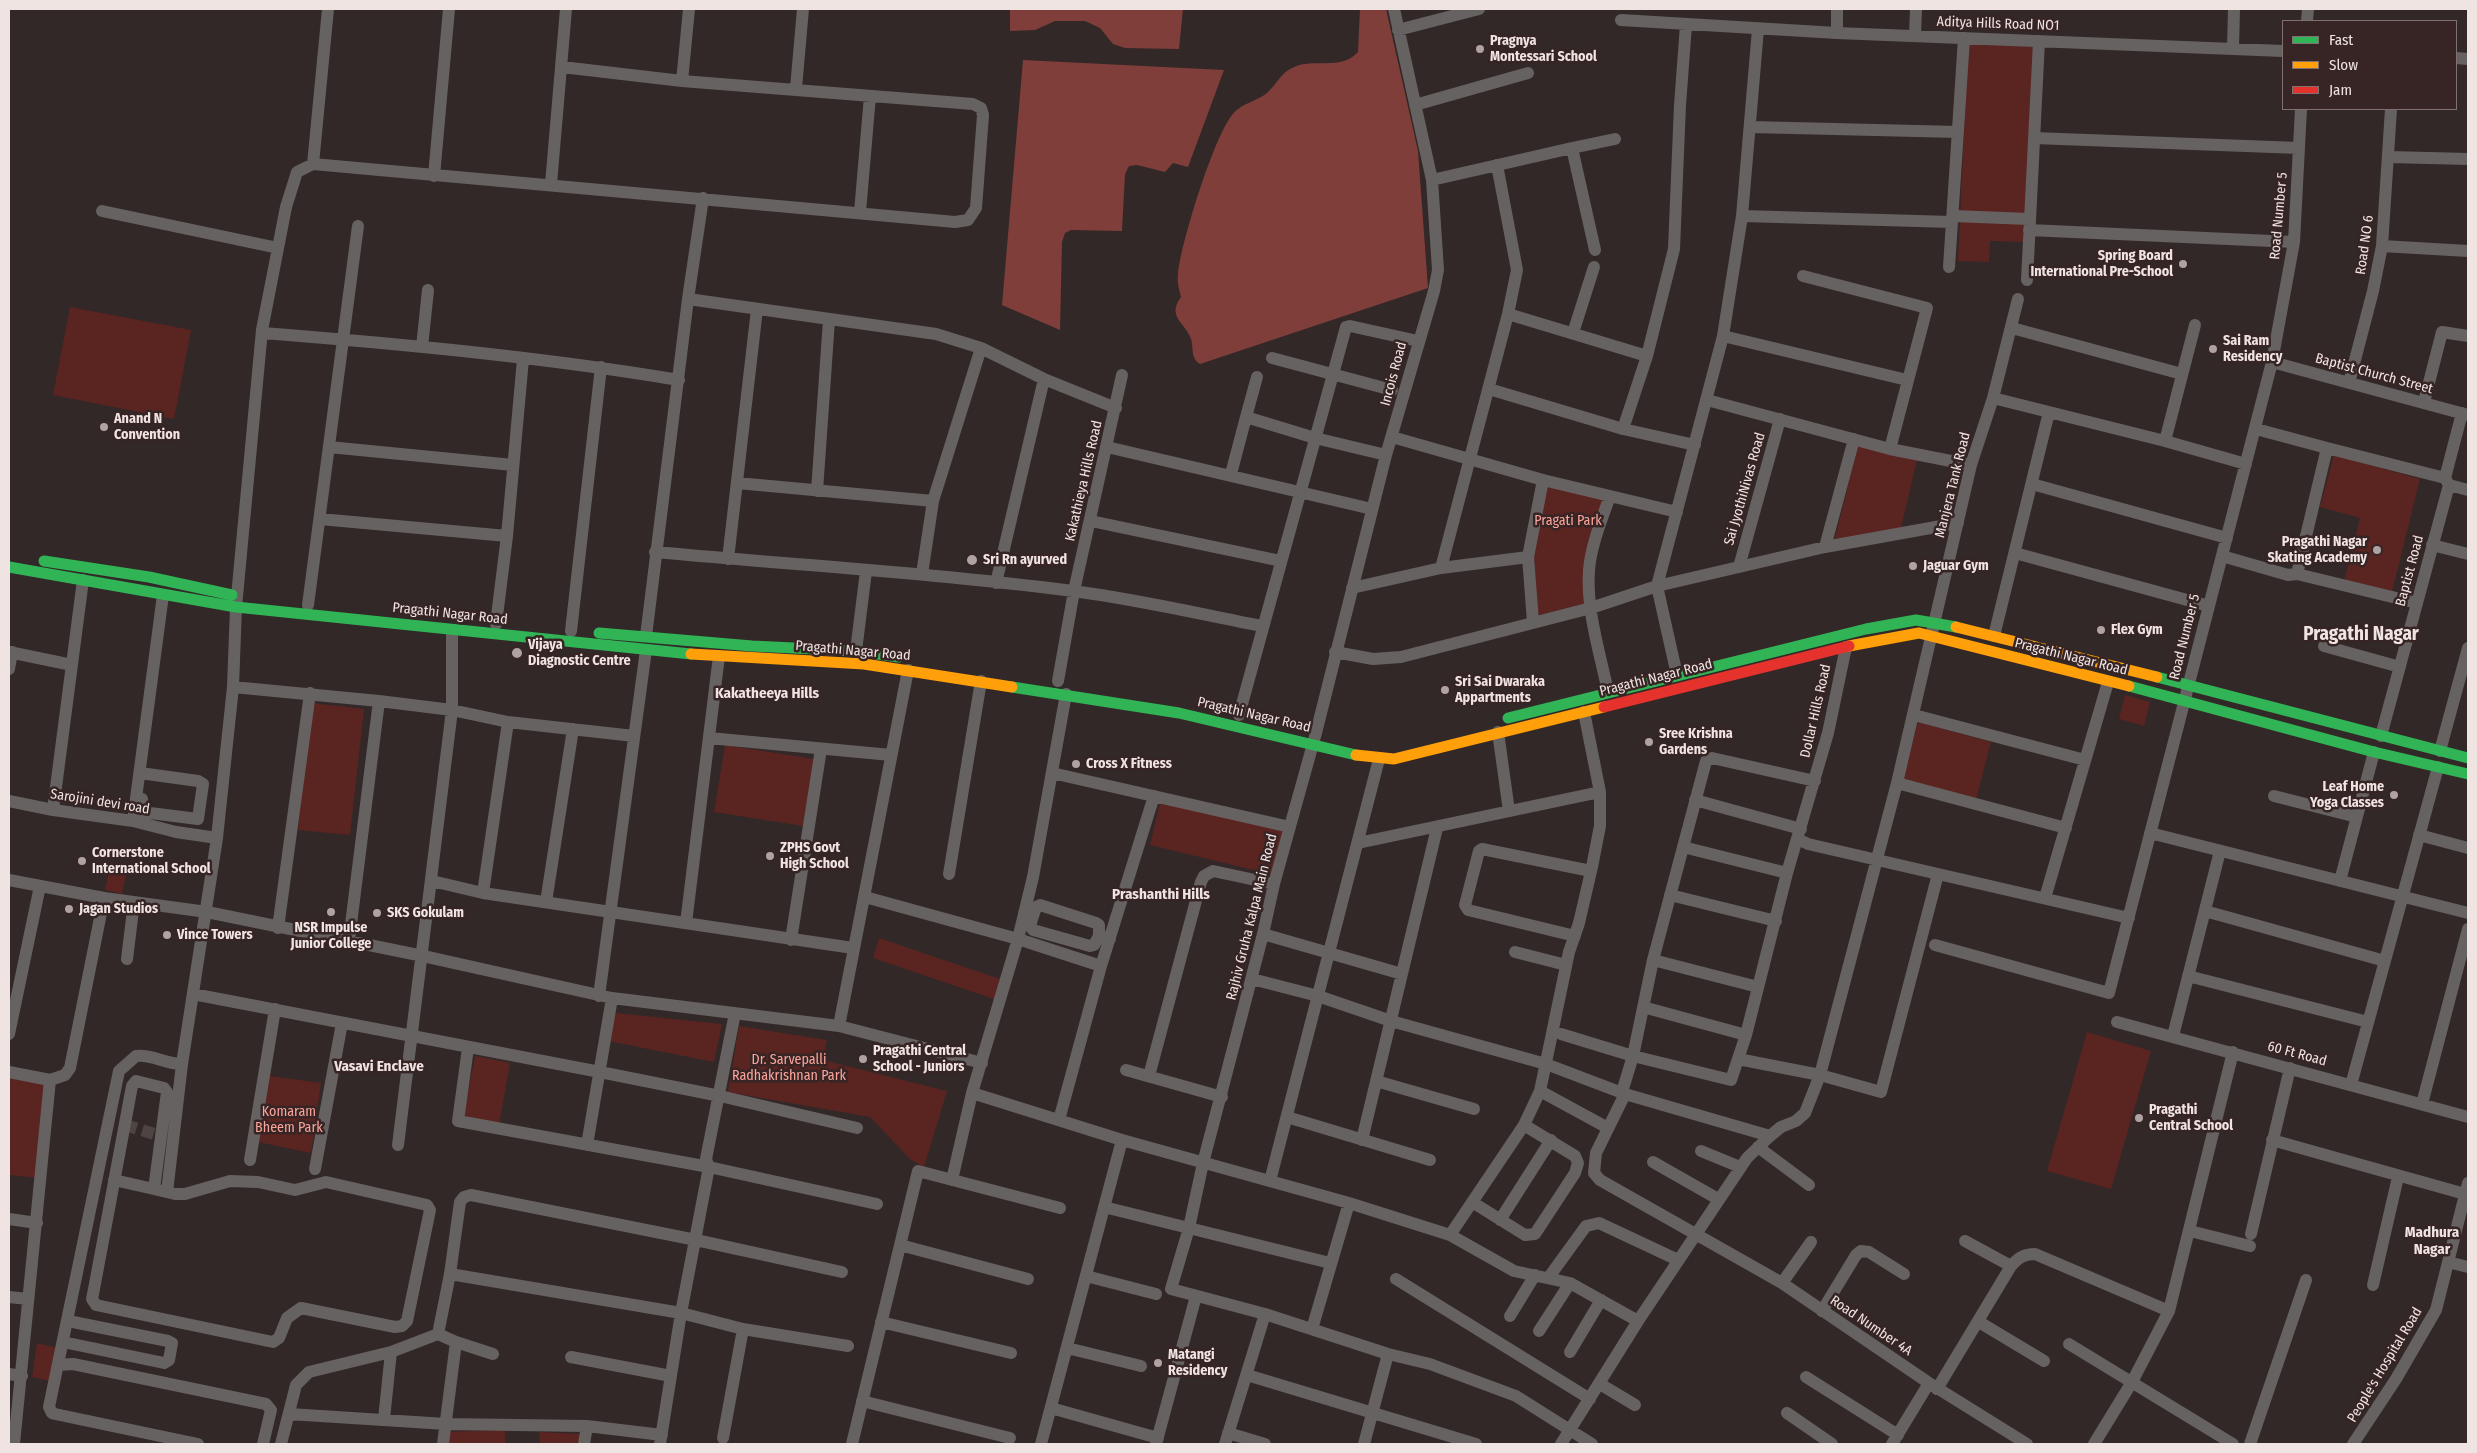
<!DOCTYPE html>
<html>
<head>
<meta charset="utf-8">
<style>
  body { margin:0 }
  #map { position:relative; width:2477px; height:1453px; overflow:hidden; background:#322828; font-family:"Fira Sans Condensed",sans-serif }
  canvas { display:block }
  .frame { position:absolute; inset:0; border:10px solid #f0e4e3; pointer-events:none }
  .legend { position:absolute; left:2282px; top:20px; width:175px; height:90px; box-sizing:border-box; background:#362524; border:1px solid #807170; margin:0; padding:6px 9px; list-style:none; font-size:15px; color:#f0e4e3 }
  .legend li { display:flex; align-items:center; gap:10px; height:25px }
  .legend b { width:25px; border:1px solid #807170 }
</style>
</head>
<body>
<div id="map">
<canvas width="2477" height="1453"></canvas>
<div class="frame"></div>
<ul class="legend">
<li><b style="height:6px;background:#30b455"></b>Fast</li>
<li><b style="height:6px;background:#ff9f0a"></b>Slow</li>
<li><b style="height:6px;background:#e5322d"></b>Jam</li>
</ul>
</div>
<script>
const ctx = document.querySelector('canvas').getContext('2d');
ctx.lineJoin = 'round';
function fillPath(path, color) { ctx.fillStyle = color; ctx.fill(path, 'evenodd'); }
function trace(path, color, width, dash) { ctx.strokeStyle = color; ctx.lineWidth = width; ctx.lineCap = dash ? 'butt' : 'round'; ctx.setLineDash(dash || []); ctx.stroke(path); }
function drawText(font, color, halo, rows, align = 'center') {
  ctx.font = font + ' "Fira Sans Condensed",sans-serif'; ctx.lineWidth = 5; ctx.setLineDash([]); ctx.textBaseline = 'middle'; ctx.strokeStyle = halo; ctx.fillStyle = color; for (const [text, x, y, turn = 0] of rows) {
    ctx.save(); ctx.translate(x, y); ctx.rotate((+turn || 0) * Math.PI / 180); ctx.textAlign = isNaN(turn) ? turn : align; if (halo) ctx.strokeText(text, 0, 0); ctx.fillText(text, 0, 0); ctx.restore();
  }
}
fillPath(new Path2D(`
  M1968,44l67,2 -9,196 -36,-1 -1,21 -31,-1z
  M70,307l121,23 -17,89 -121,-24z
  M1858,446l59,14 -16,68 -67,14z
  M2334,455l86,24 -28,113 -48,-10 16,-64 -40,-11z
  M1545,484l59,15 -17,105 -47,11 -4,-1 -2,-59z
  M2125,695l25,7 -6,24 -25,-7z
  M312,703l52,6 -14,126 -52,-5z
  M1918,722l73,20 -15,58 -73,-20z
  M725,745l89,14 -11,67 -89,-14z
  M1161,799l124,30 -11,46 -124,-30z
  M109,871l17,4 -4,19 -17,-4z
  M879,938l124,42 -6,20 -124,-42z
  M615,1013l107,11 -8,38 -106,-21z
  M739,1026l88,14 -4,20 124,31 -23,76 -14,-8 -40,-42 -142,-25z
  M2087,1032l64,19 -40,138 -64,-18z
  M475,1056l35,7 -11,62 -36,-7z
  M270,1076l51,7 -10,70 -53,-11z
  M9,1078l38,7 -9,93 -29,-3z
  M37,1343l20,5 -8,33 -17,-4z
  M505,1430v14h-59l-1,-12z
  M539,1432l41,2 -2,10h-38z`), '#5a2421');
fillPath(new Path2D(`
  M1010,9h173l-4,40 -54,-1 -12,-4 -13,-16 -15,-7h-30l-20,9 -25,1z
  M1360,9h26l32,142 10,137 -228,76c-10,-6 -6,-16 -9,-25 -5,-16 -25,-22 -10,-42 -2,-8 -4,-15 -3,-23 3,-31 35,-135 54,-159 10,-13 26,-13 37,-24 8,-8 12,-17 21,-22 22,-13 50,3 68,-17z
  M1023,60l201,10 -36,97 -15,-4 -8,9 -28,-7 -8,1 -4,8 -3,57 -51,-1 -6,3 -3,9 -2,88 -58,-25z`), '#7f3e39');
trace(new Path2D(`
  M125,1125l36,11`), '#4e4444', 12, [12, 6]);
trace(new Path2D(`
  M1394,9l38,171 6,90 -4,21 -48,164 -70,278 -42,151 -11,50 -60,229 -14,65 -18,61 94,25 123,40 42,10 86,32 76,48
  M1621,20l216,13 446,18
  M2307,21l1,-12
  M1398,30l81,-21
  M1837,33v-24
  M1915,36l1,-27
  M2233,48l1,-39
  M2456,58l12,1
  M682,81l7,-72
  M796,88l7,-79
  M1415,105l113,-32
  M1751,127l207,5
  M2034,138l265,10
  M1572,148l43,-9
  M2389,157l79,2
  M313,164l15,-155
  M434,176l15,-167
  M1432,180l140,-32 23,102
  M551,184l15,-175
  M102,211l176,37
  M860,212l10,-116
  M1742,216l210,6
  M1953,216l76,3
  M2029,230l265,12
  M2382,246l86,5
  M1949,267l15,-229
  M1803,276l124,32 -37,141
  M2027,280l12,-239
  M688,299l248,35 45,14 63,31 72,29
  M1508,314l139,42
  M2012,328l170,46
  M263,333c139,11 278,24 416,47
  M1573,333l21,-66
  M1723,336l184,44
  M422,347l6,-57
  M1272,358l120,32
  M2272,362l196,53
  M1257,377l-11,40 69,21 71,17
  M2349,383l24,-92 9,-45 9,-137
  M1489,389l134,40 72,16
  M1993,398l172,43 81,23
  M1707,400l183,49 81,16
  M2424,402l18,-70 26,4
  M1623,429l24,-73 27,-107 6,-144 6,-80
  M2256,429l71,19
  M1392,437l151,43 134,32
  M2165,441l30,-116
  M329,447l184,18
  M1107,447l265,62
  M1231,474l15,-57
  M737,483l196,18
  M2032,484l195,54
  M2449,485l19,5
  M817,491l12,-171
  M320,519l187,17
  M1091,521l190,40
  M2432,545l36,9
  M1825,547l29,-108
  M655,552c140,13 279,21 418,39 63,8 127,23 189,35
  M2015,553l194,53
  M2222,556l66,19 9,-1 120,29
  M728,559l29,-250
  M1739,567l41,-148
  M1441,568l67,-254 9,-44 -20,-105
  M922,574l11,-73 48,-153
  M2297,574l30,-126 118,30
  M996,583l48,-204
  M1352,588l89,-20 87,-11
  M308,605l50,-379
  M1533,622l-5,-65 15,-77
  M496,624l11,-88 16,-177
  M571,631l30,-264
  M646,636l42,-337 15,-101
  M1994,636l55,-224
  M2324,646l76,21
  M856,651l10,-80
  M9,652l63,13
  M1335,652l38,7 28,-2 190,-49 66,-22 168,-39 133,-24
  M9,669l3,-17
  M1677,675l-20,-89 66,-250 19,-120 16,-187
  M1058,681l16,-90 48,-216
  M233,687l146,14 73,9 56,12 126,14
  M1608,692c-8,-39 -22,-82 -19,-122 2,-25 13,-51 21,-74
  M1239,715l107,-388 4,-1 68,15
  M1914,715l171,45
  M1498,732l11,79
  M2381,736l68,-251 -4,-7 17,-65
  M709,738l182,17
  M2440,751l28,-103
  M140,773l58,8 5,3 -5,35 -56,-7v-13
  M1052,773l238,54
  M1897,783l169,45
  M2274,796l83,21
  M1695,800l106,29
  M9,801l44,9 80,11 43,11 41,6
  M53,810l30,-230
  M133,821l30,-226
  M2150,833l318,80
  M2419,835l49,13
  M1798,839l10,5 321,74
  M1358,843l242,-51 -16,-80
  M1683,847l104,26
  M949,874l32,-193
  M9,880l95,18 103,14 216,44 189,42 227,28 143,37
  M432,881l51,12 370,55
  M2340,881l34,-129
  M483,893l25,-171
  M1670,895l106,26
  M865,897l153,42 83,27
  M2045,898l63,-216
  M546,902l27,-173
  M2205,911l180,50
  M1024,913l9,3 3,-9 4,-2 56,18 3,2v11l11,3
  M1033,916l-3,10 3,4 57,16 4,-1 5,-9
  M686,923l33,-267
  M278,928l32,-235
  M1263,934l139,40
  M1575,936l-107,-26 -3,-5 14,-54 3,-2 109,22
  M349,940l30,-239
  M791,940l30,-191
  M1935,945l174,48 163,-631 22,-120 7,-133
  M1515,952l51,13
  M127,959l7,-57
  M1653,960l105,27
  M2188,976l180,46
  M1252,979l66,17 73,25 155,43 79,30 145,42
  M193,994l407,78 120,24 137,32
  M599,996l47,-346
  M1643,1007l103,28
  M2117,1022l351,95
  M839,1026l69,-356
  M9,1034l31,-148
  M1561,1034l72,22 98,24 15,-45 41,-162 41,-140 18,-86
  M2173,1036l47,-185
  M468,1048l-10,73 251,46 168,37
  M1738,1059l82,16 61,17 57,-218
  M182,1064c-17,0 -30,-10 -46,-8l-17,15 -70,336 3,6 3,1 143,30
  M1126,1070l96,27
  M9,1072l41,8
  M1149,1076l52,-194 3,-6 9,-5 61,13
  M1376,1081l98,28
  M2351,1085l87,-318
  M1540,1091l68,37
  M1622,1092l11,-36 20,-96 53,-199 6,-3 103,23
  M972,1093l150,47 227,63 101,32 64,36 56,12 68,38
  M1625,1094l-29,59 -2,20 6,7 182,103 147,100 98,61
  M2422,1104l46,-175
  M1287,1117l143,43
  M1059,1120l42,-154 53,-170
  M1362,1140l75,-312
  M2272,1140l193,54
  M398,1145l54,-435v-80
  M587,1145l25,-147
  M1758,1147l51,38
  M1701,1151l39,16
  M250,1160l25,-151
  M1653,1162l65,37
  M315,1169l27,-146
  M114,1180l40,9 13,-97 -3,-4 -28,-7 -4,5 -38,203 -2,10 4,6 177,37 6,-4 8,-20 14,-10 94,19 7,-1 5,-5 23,-111 -3,-5 -101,-23 -31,8 -37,-8 -28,-1 -45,13h-10l-21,-5
  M952,1180l20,-87 46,-154 15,-62 33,-183
  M1270,1181l109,-422
  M167,1192l15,-128 35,-226 16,-151 3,-80 26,-277 24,-123 11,-35 16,-8 642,58 13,-2 8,-12 7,-93 -2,-7 -8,-4 -291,-23 -120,-14
  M1472,1202l53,33 10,-1 40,-61 3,-10 -3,-7 -51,-31
  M1104,1207l226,56
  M9,1219l28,4
  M1500,1220l51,-80
  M2190,1231l60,15
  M2251,1234l39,-166
  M1450,1235l74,-110 16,-34 29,-139 10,-29 13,-56 8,-41v-34
  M1965,1241l46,25
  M900,1245l128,34
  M2448,1262l20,5
  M450,1274l231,39 62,16 105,17
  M1086,1276l70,18
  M1549,1277l37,-51 13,-3 79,37
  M1396,1279l194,120
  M1782,1283l29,-41
  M2373,1285l25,-108
  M9,1297l19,2
  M1822,1311l34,-56 5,-4 8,1 35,22
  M1510,1316l25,-41
  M881,1322l130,31
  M1979,1322l65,39
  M1312,1329l37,-126
  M1539,1331l31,-48
  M438,1334l12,-60 10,-72 4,-5 7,-2 225,45 146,32
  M63,1342l101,21 5,-3 3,-17 -4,-2 -100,-20
  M2069,1344l164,100
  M1067,1348l74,18
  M1570,1352l31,-52
  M571,1357l100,19
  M58,1365l15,-1 193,40 5,6 -8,34
  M9,1374l13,2
  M1247,1375l229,69
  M1806,1377l92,58
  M1600,1384l35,21
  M1937,1389l74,-123c7,-8 13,-12 24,-12l134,57
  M862,1401l148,37
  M1051,1408l107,30
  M1787,1413l45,31
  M289,1414l157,10 141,2 75,9
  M384,1419l7,-67
  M1228,1433l37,11
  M723,1438l20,-109
  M14,1444l36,-364 15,-5 5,-7 34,-170
  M281,1444l15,-59 13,-13 82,-20 47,-18 18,8 37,12
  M443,1444l13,-102
  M584,1444l3,-18
  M660,1444l21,-131 28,-146 -3,-8 29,-146
  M852,1444l66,-273 142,37
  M1041,1444l81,-304
  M1156,1444l40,-148
  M1225,1444l40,-130
  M1364,1444l24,-90
  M1561,1444l77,-123 109,-163 23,-22 11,-9 15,-6 9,-8 15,-38 77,-292 74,-318 22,-67 25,-99
  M1892,1444l37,-61
  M2094,1444l38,-62 37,-71 64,-259
  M2250,1444l56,-164
  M2353,1444l43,-65 40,-69 32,-127`), '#676262', 12);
trace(new Path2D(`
  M44,561l105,16 83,18
  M9,567l227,40 455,47
  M599,633l153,13 104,5 43,6
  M2157,677l311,81
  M2129,686l245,66 94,22
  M1012,687l167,26 177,42
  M1508,718l358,-89 50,-9 40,7`), '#30b455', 11);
trace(new Path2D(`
  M1956,627l201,50
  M1849,646l70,-13 210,53
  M691,654l173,10 148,23
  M1356,755l38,4 210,-52`), '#ff9f0a', 11);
trace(new Path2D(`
  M1604,707l245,-61`), '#e5322d', 11);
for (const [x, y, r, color] of [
  [1480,49,5,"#aea2a2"],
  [2183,264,5,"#aea2a2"],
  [2213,349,5,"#aea2a2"],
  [104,427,5,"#aea2a2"],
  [2377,550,5,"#aea2a2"],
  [972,560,6,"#aea2a2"],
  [1913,566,5,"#aea2a2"],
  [2101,630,5,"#aea2a2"],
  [517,653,6,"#aea2a2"],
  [1445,690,5,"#aea2a2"],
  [1649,742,5,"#aea2a2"],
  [1076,764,5,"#aea2a2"],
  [2394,795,5,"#aea2a2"],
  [770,856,5,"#aea2a2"],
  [82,861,5,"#aea2a2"],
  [69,909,5,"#aea2a2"],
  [331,912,5,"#aea2a2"],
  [377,913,5,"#aea2a2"],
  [167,935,5,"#aea2a2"],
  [863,1059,5,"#aea2a2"],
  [2139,1118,5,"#aea2a2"],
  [1158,1363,5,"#aea2a2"]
]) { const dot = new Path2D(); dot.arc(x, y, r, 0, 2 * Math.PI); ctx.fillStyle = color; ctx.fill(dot); trace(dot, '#362524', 2); }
drawText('14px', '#f0e4e3', '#362524', [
  ["Aditya Hills Road NO1",1998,24,2],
  ["Road Number 5",2279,216,-85],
  ["Road NO 6",2365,245,-82],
  ["Incois Road",1394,374,-75],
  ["Baptist Church Street",2374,374,15],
  ["Kakathieya Hills Road",1084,481,-77],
  ["Manjera Tank Road",1953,485,-76],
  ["Sai JyothiNivas Road",1745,489,-74],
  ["Baptist Road",2410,571,-75],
  ["Pragathi Nagar Road",450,614,6],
  ["Road Number 5",2185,637,-76],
  ["Pragathi Nagar Road",853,651,5],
  ["Pragathi Nagar Road",2071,657,14],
  ["Pragathi Nagar Road",1656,678,-14],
  ["Dollar Hills Road",1816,711,-77],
  ["Pragathi Nagar Road",1254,715,13],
  ["Sarojini devi road",100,802,9],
  ["Rajhiv Gruha Kalpa Main Road",1252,917,-76],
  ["60 Ft Road",2297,1054,15],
  ["Road Number 4A",1871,1326,34],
  ["People's Hospital Road",2385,1365,-59]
]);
drawText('bold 14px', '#f0e4e3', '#362524', [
  ["Pragnya",1490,41],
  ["Montessari School",1490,57],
  ["Spring Board",2173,256,"right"],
  ["International Pre-School",2173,272,"right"],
  ["Sai Ram",2223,341],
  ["Residency",2223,357],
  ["Anand N",114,419],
  ["Convention",114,435],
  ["Pragathi Nagar",2367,542,"right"],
  ["Skating Academy",2367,558,"right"],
  ["Sri Rn ayurved",983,560],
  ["Jaguar Gym",1923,566],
  ["Flex Gym",2111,630],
  ["Vijaya",528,645],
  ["Diagnostic Centre",528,661],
  ["Sri Sai Dwaraka",1455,682],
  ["Appartments",1455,698],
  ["Sree Krishna",1659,734],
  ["Gardens",1659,750],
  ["Cross X Fitness",1086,764],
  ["Leaf Home",2384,787,"right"],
  ["Yoga Classes",2384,803,"right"],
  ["ZPHS Govt",780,848],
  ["High School",780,864],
  ["Cornerstone",92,853],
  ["International School",92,869],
  ["Jagan Studios",79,909],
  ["SKS Gokulam",387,913],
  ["NSR Impulse",331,928,"center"],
  ["Junior College",331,944,"center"],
  ["Vince Towers",177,935],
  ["Pragathi Central",873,1051],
  ["School - Juniors",873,1067],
  ["Pragathi",2149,1110],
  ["Central School",2149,1126],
  ["Matangi",1168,1355],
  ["Residency",1168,1371]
], 'left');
drawText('14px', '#fca49b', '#362524', [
  ["Pragati Park",1568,521],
  ["Dr. Sarvepalli",789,1060],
  ["Radhakrishnan Park",789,1076],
  ["Komaram",289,1112],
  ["Bheem Park",289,1128]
]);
drawText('bold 15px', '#f0e4e3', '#362524', [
  ["Kakatheeya Hills",767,694],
  ["Prashanthi Hills",1161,895],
  ["Vasavi Enclave",379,1067],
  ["Madhura",2432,1233],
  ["Nagar",2432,1250]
]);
drawText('bold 19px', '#f0e4e3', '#362524', [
  ["Pragathi Nagar",2361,635]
]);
</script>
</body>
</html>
